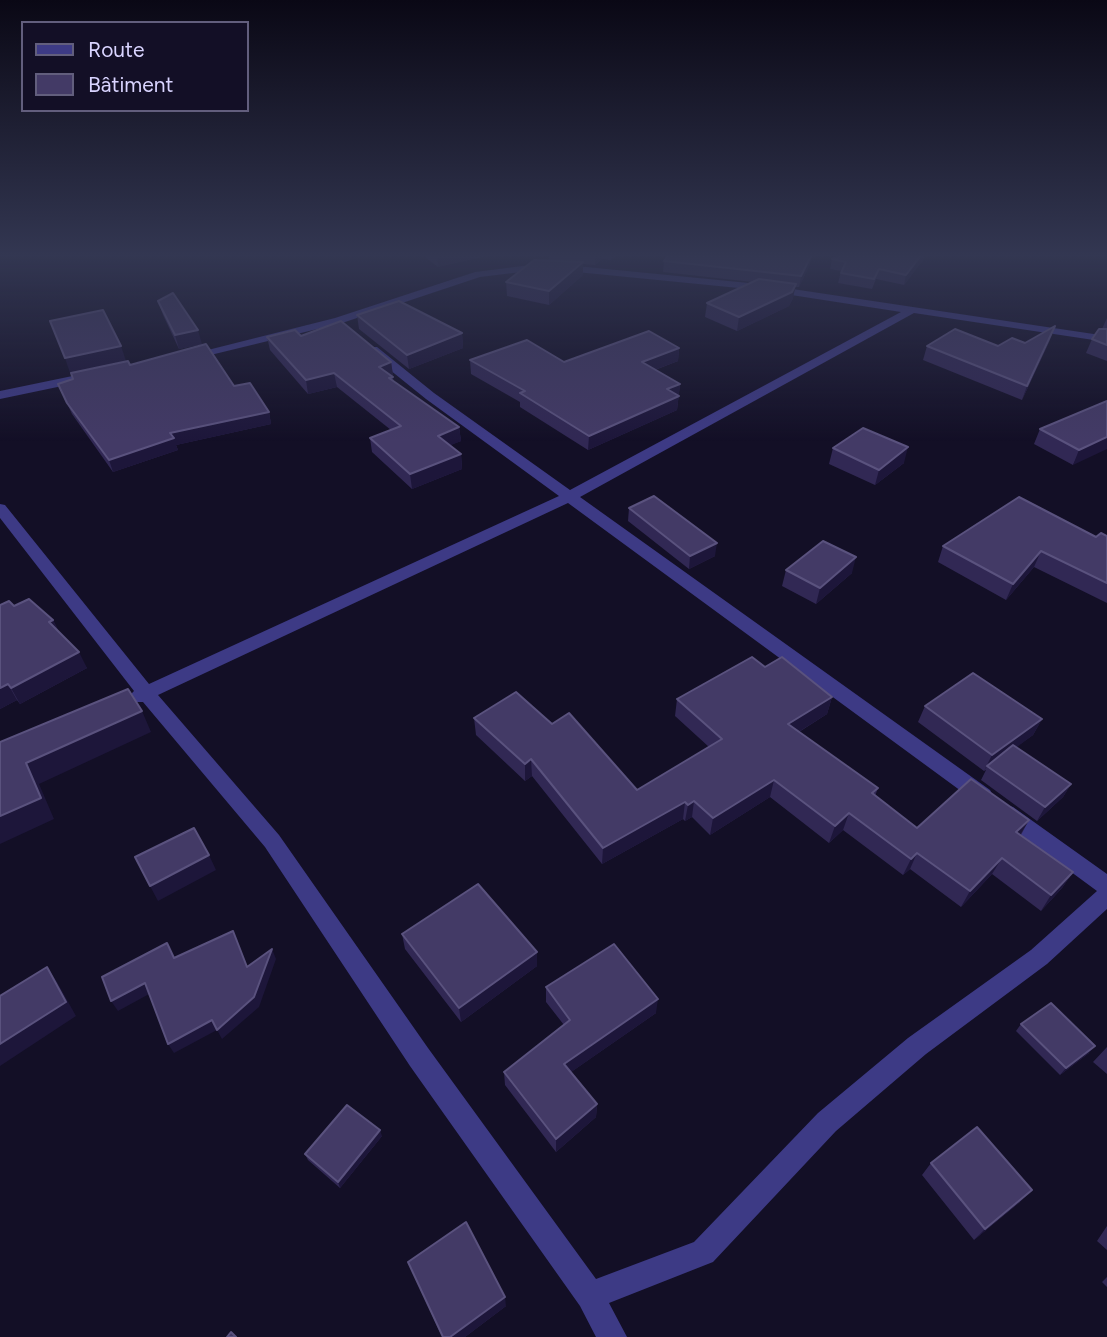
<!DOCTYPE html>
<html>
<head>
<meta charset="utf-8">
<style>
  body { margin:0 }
  #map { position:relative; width:1107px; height:1337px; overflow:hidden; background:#130f26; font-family:Figtree,sans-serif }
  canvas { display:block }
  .legend { position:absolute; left:21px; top:21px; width:228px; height:91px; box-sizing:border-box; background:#130f26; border:2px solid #625e7d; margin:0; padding:9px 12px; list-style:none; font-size:21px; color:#d9d4ff }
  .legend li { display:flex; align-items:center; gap:14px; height:35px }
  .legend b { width:35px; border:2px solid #625e7d }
</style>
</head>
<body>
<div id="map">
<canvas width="1107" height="1337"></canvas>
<ul class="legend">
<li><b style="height:9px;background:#3d3a85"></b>Route</li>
<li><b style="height:19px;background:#433a66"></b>Bâtiment</li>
</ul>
</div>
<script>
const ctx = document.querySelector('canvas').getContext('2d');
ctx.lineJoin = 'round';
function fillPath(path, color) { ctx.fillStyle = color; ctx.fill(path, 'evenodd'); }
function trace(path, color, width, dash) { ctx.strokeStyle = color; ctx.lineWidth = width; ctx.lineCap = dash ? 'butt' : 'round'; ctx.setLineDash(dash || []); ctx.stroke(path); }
fillPath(new Path2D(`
  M546,263l213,21 348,52v6l-193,-29 -334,184 410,293 3,6 -3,6 -7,2 -7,-2 -408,-299 -410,192 121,140 149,213 168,231 98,-37 124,-129 90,-75 123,-88 66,-59 -98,-72 -3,-6 3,-6 7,-2 7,2 94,67v35l-60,55 -121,90 -90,77 -123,131 -104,41 18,34h-31l-16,-31 -170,-240 -145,-219 -122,-145h-12l-3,-5 6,-6 -134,-173v-14l5,1 144,179 410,-188 -133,-97 -57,-46v-6h8l57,46 136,97 331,-178 -142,-22 -213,-21 -66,8 -138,46 -152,37 -6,-4 151,-38 140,-46z
  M87,373l4,1v6l-91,19v-8z`), '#3d3a85');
fillPath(new Path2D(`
  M421,254h73l-56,13z
  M549,254h68l-6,6 -9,-1 -7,6 -12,-1v11l-34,30 -42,-9 -1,-14 43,-22z
  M846,254h78l-1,6 -19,25 -28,-6 -4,10 -34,-6 3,-12 -11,-2 2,-10z
  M664,261l146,3 -11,23h-4l-2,11 -4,8 -52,25 -32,-14 2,-14 45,-21 -89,-10z
  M158,301l44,43 -23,5 -16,-34z
  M357,315l105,18 1,15 -54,21 -50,-40z
  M1107,318v43l-21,-8 6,-14 10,-10z
  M301,336l90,26 2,13 -1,1 2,5 65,46 2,14 -11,4 11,9 1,15 -50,20 -40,-37 -2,-14 21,-8 -54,-43 -29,7 -38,-44 -3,-13z
  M1050,340l-28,60 -99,-40 4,-14h71z
  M679,348l-1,13 -23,9 25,14 -3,26 -89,40 -68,-43v-5l-49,-28 -1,-14 94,2z
  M130,365l104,21 35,26 2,12 -95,21 2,5 -65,22 -41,-58 -14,-30z
  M1107,401l-34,64 -39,-21 6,-15z
  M833,448l71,15 -29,22 -46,-21z
  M629,508l86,48 -26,13 -61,-48z
  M1107,536v67l-73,-36 -28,33 -68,-38 5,-16z
  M786,570l66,3 -36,31 -34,-18z
  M0,605l14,1 39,14 6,12 28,36 -67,36 -3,-4 -17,9z
  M765,667l67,30 -5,17 -28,18 79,56 -3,8 42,32 112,-8 -8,15 52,37 -11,16 -21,23 -49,-37 -31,33 -51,-38 -7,6 -60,-45 -14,13 -59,-46 -60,38 -18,-18 -7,4 -2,-2 -81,45 -70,-88 -7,5 -49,-46 -2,-17 78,6 85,66 72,-43 -34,-31 2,-17z
  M925,706l117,13 -9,16 -17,12 55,37 -8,13 -26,24 -56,-41 5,-10 -2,1 -66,-49z
  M402,934l135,32 -76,56 -56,-73z
  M546,987l110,26 -85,59 26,32 -1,13 -40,35 -51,-67 -1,-13 60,-47 -18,-23z
  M1021,1024l68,29 -29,22 -44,-44z
  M1107,1047v27l-14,-12z
  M382,1136l-42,52 -32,-28 -3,-6z
  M931,1163l89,39 -46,38 -52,-65z
  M1107,1226v24l-10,-9z
  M408,1262l98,44 -41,31h-23z
  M1107,1277v10l-5,-5z`), '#312854');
fillPath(new Path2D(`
  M443,254h51l-56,13 -1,-11z
  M595,254h7v5l-7,6z
  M611,254h6l-6,6z
  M812,254l-2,10 -11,23 2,-11z
  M922,254h2l-1,6 -19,25 2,-10z
  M583,262v13l-34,30v-14z
  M796,284l-3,14 -4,8 -52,25 2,-14z
  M1055,326l-5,14 -28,60 5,-14z
  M198,330l4,14 -23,5 -4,-14z
  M462,333l1,15 -54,21 -2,-14z
  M121,346l5,15 -56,12 -5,-15z
  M679,348l-1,13 -37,14 1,-13z
  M391,362l2,13 -12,5 -2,-13z
  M334,373l3,14 -29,7 -2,-14z
  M680,384l-3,26 -89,40 1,-14 78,-47z
  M269,412l2,12 -95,21 2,5 -65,22 -4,-12 61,-27z
  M459,427l2,14 -21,9 -2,-14z
  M1107,437v12l-34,16 6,-15z
  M908,447l-4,16 -29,22 4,-15z
  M461,454l1,15 -50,20 -2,-15z
  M717,543l-2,13 -26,13 1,-13z
  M1041,551l-7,16 -28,33 7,-16z
  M856,557l-4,16 -36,31 4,-16z
  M53,620l8,16 -12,-14z
  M79,652l8,16 -67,36 -9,-16z
  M8,684l9,16 -17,9v-21z
  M832,697l-5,17 -43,27 4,-17z
  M142,711l9,21 -112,52 15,35 -54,25v-28l26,-53z
  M1042,719l-9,16 -44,33 -2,-2 -3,5 8,-16z
  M531,759l1,17 -7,5v-17z
  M774,780l-4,17 -60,38 3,-17z
  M1071,784l-8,13 -26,24 8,-14z
  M694,801l-2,16 -7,4 3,-16z
  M685,802l-2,17 -81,45 1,-16z
  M849,813l-6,17 -14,13 6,-17z
  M1029,820l-10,17 -3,-5z
  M917,853l-7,16 -7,6 8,-16z
  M209,855l7,15 -58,31 -8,-15z
  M1002,858l-10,16 -31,33 9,-16z
  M1073,872l-11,16 -21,23 10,-16z
  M272,949l4,10 -17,48 -37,32 -5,-9 -43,23 -6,-9z
  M537,952v14l-76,56 -2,-14z
  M47,967l10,15 19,34 -76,50v-22z
  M145,983l6,10 -33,18 -7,-10z
  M658,999l-2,14 -92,64v-13z
  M1095,1046l-6,7 -29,22 6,-7z
  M597,1104l-1,13 -40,35v-13z
  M380,1130l2,6 -42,52 -2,-6z
  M1032,1190l-12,12 -46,38 11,-11z
  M505,1297l1,9 -41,31h-15z`), '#1d163a');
const building = new Path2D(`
  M669,254h143l-11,22 -137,-15z
  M846,254h76l-16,21 -27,-6 -5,10 -33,-6 5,-11 -14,-3z
  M534,260l49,2 -34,29 -43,-9z
  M759,279l37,5 -4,8 -53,25 -32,-14z
  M173,293l25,37 -23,5 -17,-34z
  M399,301l63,32 -55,22 -50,-40z
  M103,310l18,36 -56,12 -15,-37z
  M341,321l50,41 -12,5 14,10 -4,1 70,49 -21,9 23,18 -51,20 -40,-36 31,-12 -67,-53 -28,7 -39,-43 28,-7 6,6z
  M1055,326l-28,60 -100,-40 28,-17 43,17 14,-8 13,5z
  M1099,329h8v16l-15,-6z
  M649,331l30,17 -37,14 38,22 -13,5 12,7 -90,40 -69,-43 5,-2 -55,-31 57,-20 37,22z
  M206,344l28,42 16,-3 19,29 -99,21 4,5 -65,22 -42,-57 -9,-19 15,-5 -2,-6 57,-12 2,4z
  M1107,401v36l-28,13 -39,-21z
  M863,428l45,19 -29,23 -46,-22z
  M654,496l63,47 -27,13 -61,-48z
  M1019,497l77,40 5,-4 6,3v47l-66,-32 -28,33 -70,-38z
  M823,541l33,16 -36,31 -34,-18z
  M29,599l24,21 -4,2 30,30 -68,36 -3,-4 -8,4v-83l9,-4 5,5z
  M752,657l13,10 17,-10 50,40 -44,27 90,64 -6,5 45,35 54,-49 58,41 -13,12 57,40 -22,23 -49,-37 -32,33 -53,-38 -6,6 -62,-46 -14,13 -61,-46 -61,38 -19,-17 -6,4 -3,-3 -82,46 -72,-89 -6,5 -51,-46 42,-26 36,32 17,-11 68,77 85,-51 -45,-40z
  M973,673l69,46 -50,36 -67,-49z
  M128,689l14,22 -116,52 15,35 -41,18v-74z
  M1013,745l58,39 -26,23 -58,-41z
  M194,828l15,27 -59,31 -15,-29z
  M478,884l59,68 -78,56 -57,-74z
  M233,931l14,36 25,-18 -18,48 -37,33 -5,-10 -44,24 -23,-61 -34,18 -9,-24 65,-34 7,15z
  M614,944l44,55 -94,65 33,40 -41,35 -52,-67 66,-52 -24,-33z
  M47,967l19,35 -66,42v-48z
  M1051,1003l44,43 -29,22 -45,-44z
  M347,1105l33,25 -42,52 -33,-28z
  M977,1127l55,63 -47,39 -54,-66z
  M466,1222l39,75 -55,40h-7l-35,-75z
  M231,1332l5,5h-9z`);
fillPath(building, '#433a66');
trace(building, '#5a527e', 2);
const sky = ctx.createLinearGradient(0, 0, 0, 441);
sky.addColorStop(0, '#0a0815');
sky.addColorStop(0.58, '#333752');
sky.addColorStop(1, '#33375200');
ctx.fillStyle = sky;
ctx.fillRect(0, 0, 1107, 441);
</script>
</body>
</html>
